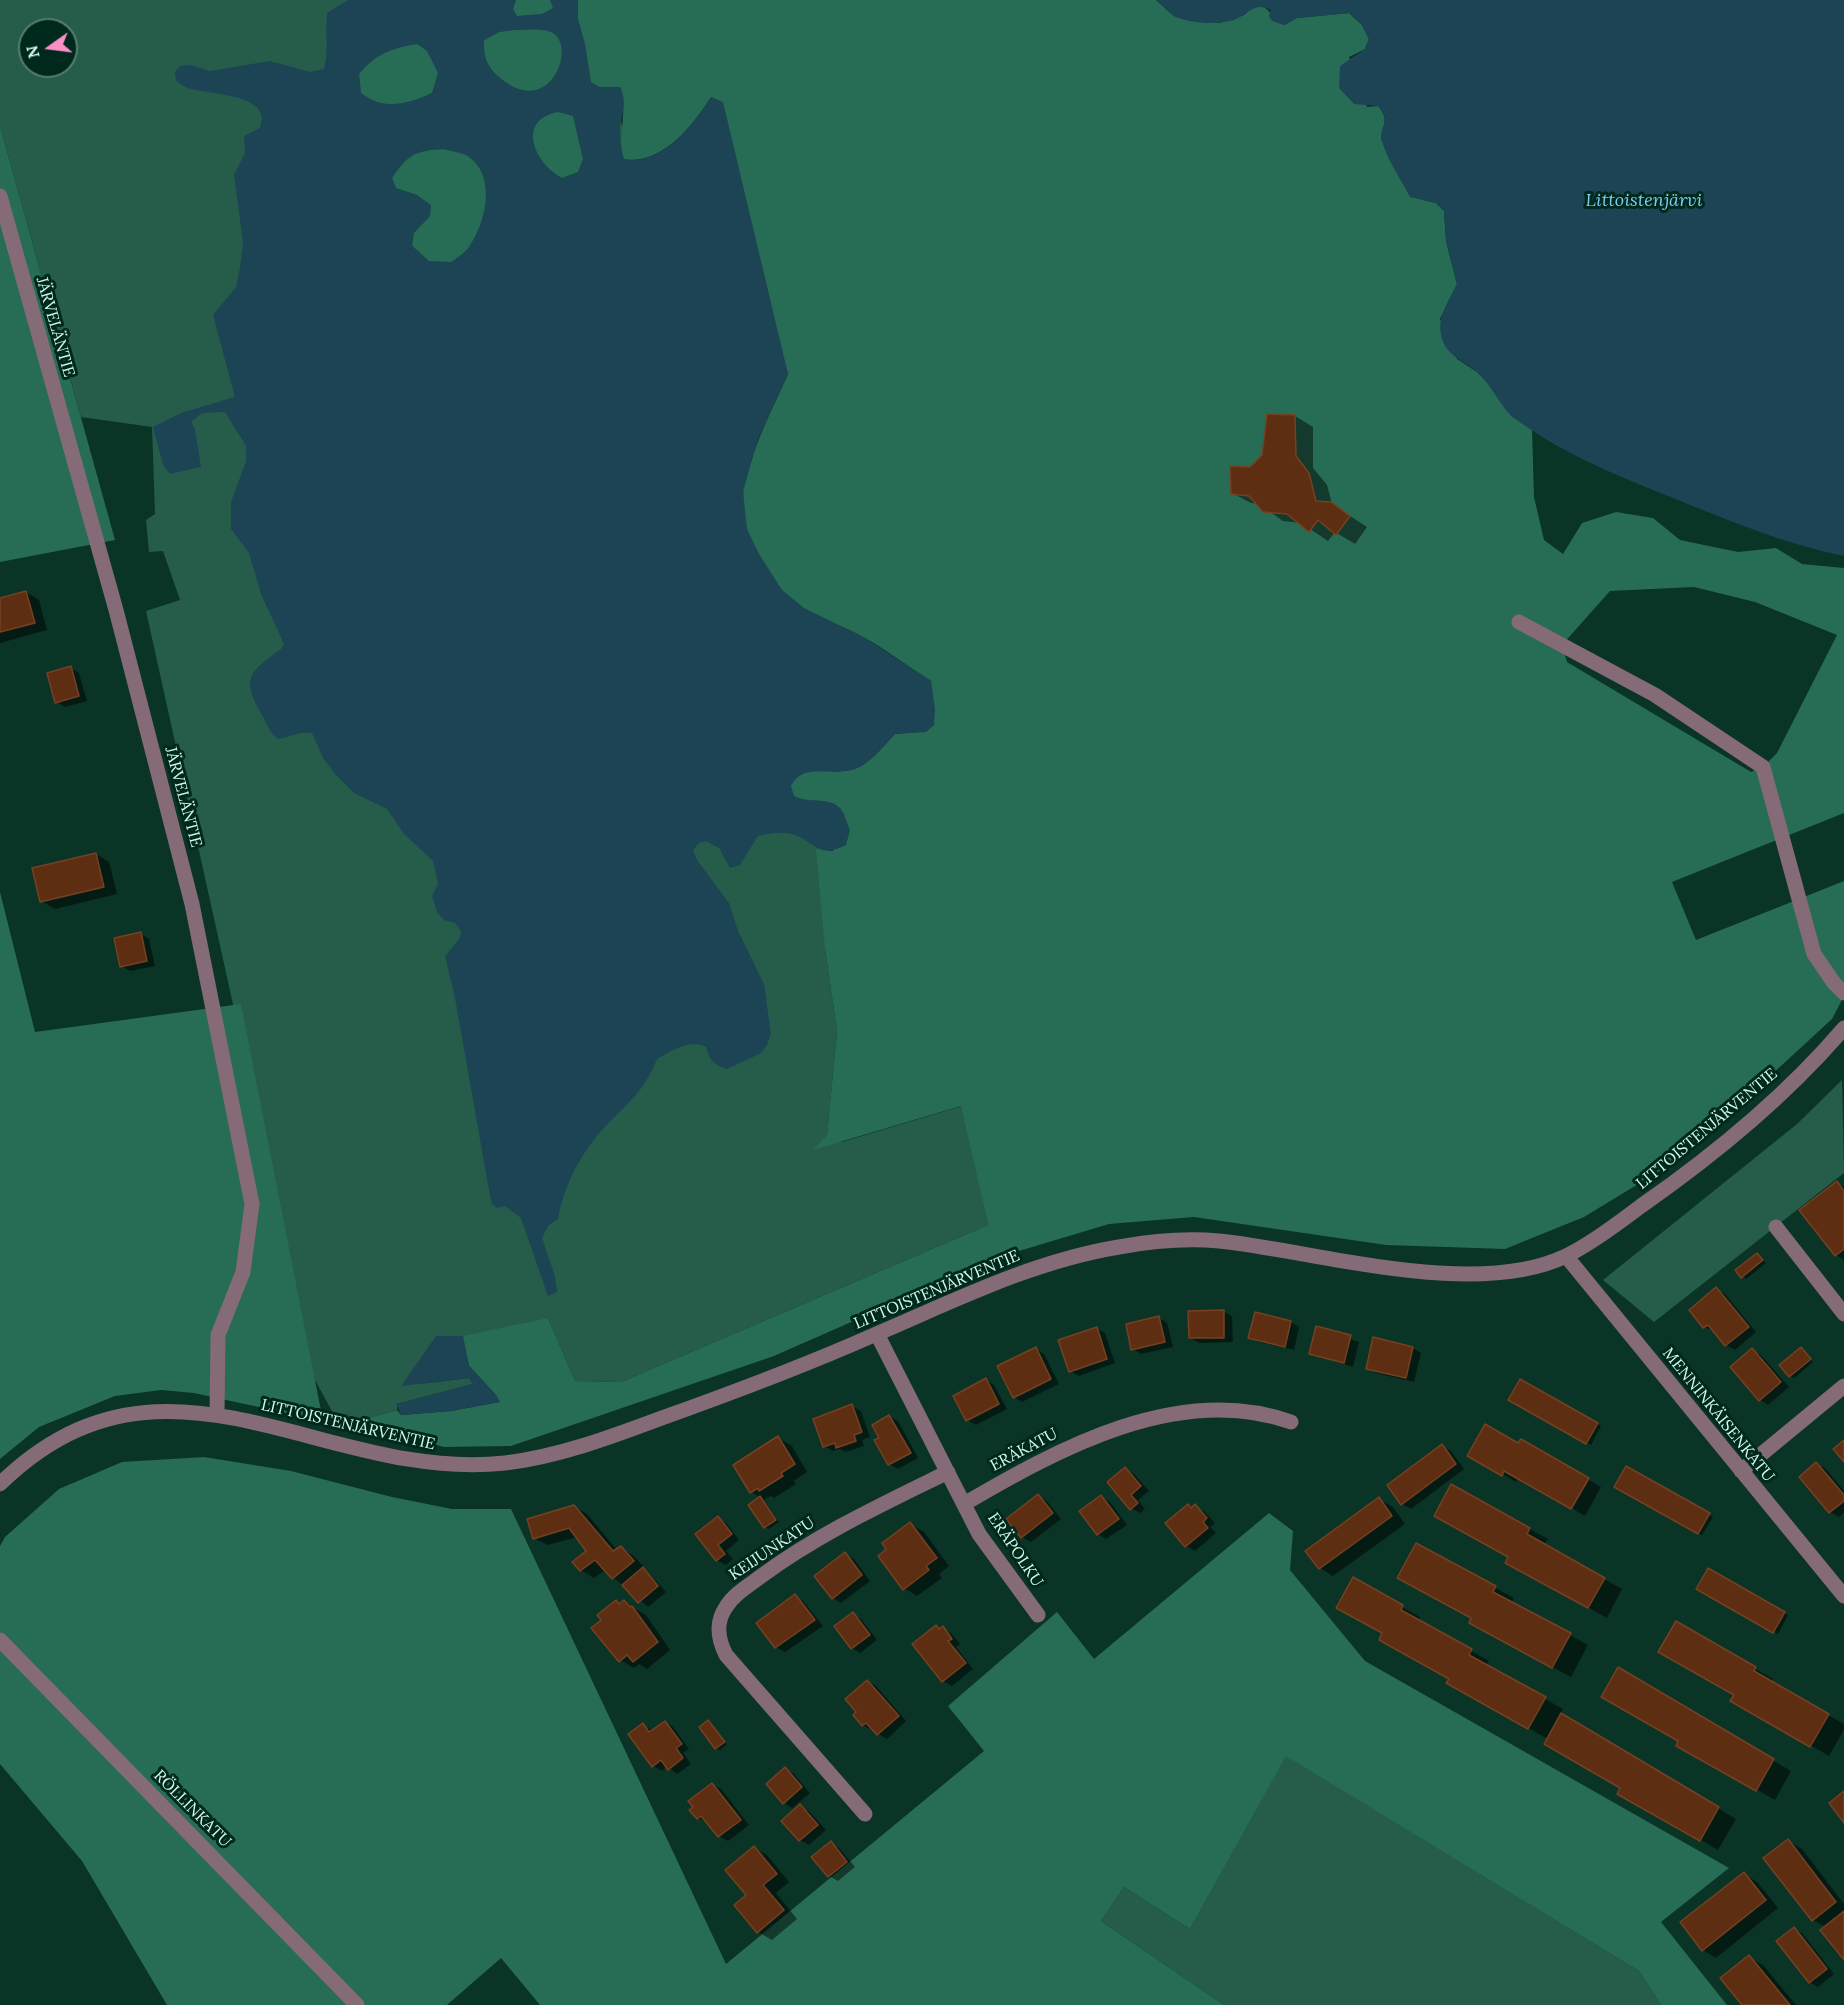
<!DOCTYPE html>
<html>
<head>
<meta charset="utf-8">
<style>
  body { margin:0 }
  #map { position:relative; width:1844px; height:2005px; overflow:hidden; background:#093426; font-family:Lora,serif }
  canvas { display:block }
  .north { position:absolute; left:18px; top:18px; width:60px; height:60px; box-sizing:border-box; background:#00291d; border:2px solid #557d6f; border-radius:50%; rotate:256deg; font-size:16px; font-weight:700; line-height:24px; text-align:center; color:#d5faea }
  .north::after { content:''; display:block; margin:auto; width:21px; height:27px; background:#fa8fc8; clip-path:polygon(50% 0,100% 100%,50% 72%,0 100%) }
</style>
</head>
<body>
<div id="map">
<canvas width="1844" height="2005"></canvas>
<div class="north">N</div>
</div>
<script>
const ctx = document.querySelector('canvas').getContext('2d');
ctx.lineJoin = 'round';
function fillPath(path, color) { ctx.fillStyle = color; ctx.fill(path, 'evenodd'); }
function trace(path, color, width, dash) { ctx.strokeStyle = color; ctx.lineWidth = width; ctx.lineCap = dash ? 'butt' : 'round'; ctx.setLineDash(dash || []); ctx.stroke(path); }
function drawText(font, color, halo, rows, align = 'center') {
  ctx.font = font + ' Lora,serif'; ctx.lineWidth = 6; ctx.setLineDash([]); ctx.textBaseline = 'middle'; ctx.strokeStyle = halo; ctx.fillStyle = color; for (const [text, x, y, turn = 0] of rows) {
    ctx.save(); ctx.translate(x, y); ctx.rotate((+turn || 0) * Math.PI / 180); ctx.textAlign = isNaN(turn) ? turn : align; if (halo) ctx.strokeText(text, 0, 0); ctx.fillText(text, 0, 0); ctx.restore();
  }
}
fillPath(new Path2D(`
  M0,0h578l-1,5 227,603 61,30 -40,163v148l12,82 -10,105 15,6 120,-36 26,119 -367,157 -46,-1 -27,-63 -129,66 50,-6 4,6 -76,20v6l-43,12 -20,-7 -19,-35 -30,-98 -47,-255 -92,-416 34,-11 -17,-49 -14,1 -3,-32 9,-6 -3,-87 -71,-10 -81,-291zM30,30h36v36h-36z
  M1842,1080l2,93 -190,149 -51,-42 194,-156z
  M1286,1755l353,216 22,34h-437l-123,-84 23,-34 66,42z`), '#255d4a');
fillPath(new Path2D(`
  M516,0h34l4,8 -12,6 -25,2 -4,-6z
  M578,0h578l18,16 45,7 25,-8 10,-9h9l21,19 13,-7 52,-5 13,12 7,14 -4,10 -16,8 18,50 11,-1c10,11 7,20 3,33l42,61 13,3 8,8 2,30 11,43 -17,35 17,40 20,13 18,18 17,26 20,13 2,68 10,43 19,14 19,-31 34,-11 37,6 27,22 58,12 38,-4 26,16 42,4v245l-172,69 24,58 148,-59v115l-12,23 -151,139 -97,59 -79,32 -119,-4 -192,-28 -85,7 -110,33 -225,99 -263,90 -67,1 -90,-25 43,-12 4,5 50,-4 48,-9 -3,-7 -27,-29 -6,-30 85,-18 27,63 46,1 367,-157 -27,-119 -148,44 14,-15 10,-104 -12,-82 -9,-100 17,2 -8,-50h-22l-9,-5 -4,-10c13,-23 38,-11 61,-16 19,-5 31,-23 44,-36l31,-3 8,-6 -3,-44c-22,-14 -43,-30 -66,-43 -19,-11 -43,-18 -62,-30 -33,-22 -66,-77 -59,-118 7,-41 27,-78 44,-116l-77,-277c-18,29 -50,69 -88,62 -5,-25 5,-48 -3,-72h-21l-8,-5 -6,-38 -7,-25zM1694,587l61,15 82,33 -60,118 -14,14 -12,5 -184,-110 -5,-17 48,-54z
  M514,30c11,0 28,-2 37,2 28,12 -1,90 -52,45 -12,-10 -16,-21 -15,-36l15,-9z
  M418,44l9,7 12,22 -7,20c-23,11 -49,18 -71,0l-2,-19c16,-20 33,-26 59,-30z
  M558,111l15,5 10,43 -5,13 -16,6c-27,-14 -47,-57 -4,-67z
  M0,126l115,414 -115,22z
  M443,149c7,2 16,3 23,6 32,19 20,68 3,92 -4,6 -12,11 -18,16l-22,-2 -17,-16 2,-12 16,-17 -13,-21 -21,-7 -4,-10c17,-24 23,-27 51,-29z
  M0,892l35,140 206,-28 82,417 -129,-28 -33,-3 -46,6 -76,31 -39,32z
  M204,1457l87,14 101,26 60,12h59l215,455 258,-213 -36,-45 109,-94 37,47 175,-146 24,18 -3,39 75,91 364,207 -68,54 66,83h-66l-22,-34 -353,-215 -96,173 -66,-42 -23,34 123,84h-684l-39,-47 -54,47h-280l-85,-144 -82,-97v-218l5,-9 54,-48 63,-27z`), '#276c55');
fillPath(new Path2D(`
  M348,0h168l-3,9 4,7 25,-2 11,-6 -3,-8h28v19l7,25 6,38 8,5h21c8,17 1,26 0,43 0,9 1,20 4,29 37,7 69,-33 87,-62l12,5 65,272 -30,65 -15,52 4,38 12,25 23,36 22,18 61,30 66,43 4,28 -1,16 -8,7 -31,2c-13,13 -25,31 -44,36 -22,6 -48,-8 -60,16l3,10c14,8 34,0 46,12 5,5 7,16 10,22l-4,15c-28,14 -29,-2 -51,-10 -13,-4 -24,-2 -37,1l-18,29 -10,3 -11,-20 -13,-7 -7,2 -6,7 4,10 32,43 9,28 26,53 7,50 -4,11 -6,8 -34,16c-13,-4 -17,-8 -21,-22 -16,-9 -35,4 -49,12 -15,38 -35,47 -60,77 -19,23 -34,53 -39,83l-10,7 -6,12 13,38 2,16 -9,4 -27,-78 -16,-12 -8,2 -5,-4 -2,-8 -35,-198 -10,-42 15,-18 1,-7 -6,-8 -11,-3 -7,-8 -5,-16 6,-12 -5,-23 -29,-27 -17,-25 -33,-16 -18,-18 -13,-17 -11,-25h-11l-22,6c-9,-5 -11,-13 -16,-22 -22,-38 -16,-44 18,-68l3,-5 -23,-50 -12,-41 -18,-24v-27l15,-41v-15l-21,-34 -23,1 -11,9 4,7 6,38 -31,7 -7,-9 -10,-38 28,-14 54,-16 -22,-82 23,-28 4,-19 3,-26 -9,-67 11,-22 -1,-17 16,-8c14,-35 -52,-33 -72,-40 -4,-1 -8,-5 -12,-7l-1,-9 5,-6 11,-1 19,6 60,-10 40,11 14,-3c5,-18 1,-37 3,-56zM514,30c11,0 28,-2 37,2 28,12 -1,90 -52,45 -12,-10 -16,-21 -15,-37l15,-8zM417,44l10,7 11,22 -6,20c-23,11 -50,18 -71,0l-2,-19c16,-20 33,-26 58,-30zM558,112l15,4 10,43 -5,13 -16,6c-27,-14 -47,-58 -4,-66zM443,149c7,2 16,3 23,6 32,19 20,68 3,92 -4,6 -12,11 -18,15l-22,-1 -17,-15 2,-13 16,-17 1,-11 -14,-10 -21,-7 -4,-10c16,-24 23,-27 51,-29z
  M1156,0h688v556c-55,-11 -107,-32 -159,-53 -61,-25 -118,-46 -171,-85 -13,-10 -22,-33 -37,-46 -14,-12 -33,-17 -36,-38 -4,-17 9,-35 16,-50l-11,-44 -2,-29 -8,-8 -26,-6c-9,-18 -23,-37 -28,-56 -4,-15 11,-19 -4,-35l-24,-2 -15,-16 1,-22 25,-17 4,-10 -7,-14 -12,-12 -53,5 -13,7 -12,-4 -3,-5 2,-6c-17,-9 -22,4 -37,10 -17,5 -44,4 -60,-4 -6,-4 -12,-11 -18,-16z
  M436,1336h27l6,30 27,29 4,7 -49,9 -50,4 -5,-11 77,-20 -4,-6 -68,8z`), '#1c4454');
fillPath(new Path2D(`
  M1295,416l18,11v41l14,17 5,19 35,23 -12,17 -20,-12 -7,9 -27,-18 -18,-2 -24,-17 -8,-1 -19,-10z
  M26,592l13,8 8,30 -47,13v-44z
  M71,668l8,5 8,28 -22,6 -8,-5z
  M96,854l13,8 8,32 -62,15 -14,-8z
  M141,934l8,5 6,27 -25,5 -8,-5z
  M1837,1183l7,4v76l-1,-4 -7,-4z
  M1757,1255l9,8 -20,16 -4,-3z
  M1716,1289l9,5 31,38 -21,18 -9,-5 -11,-14 -11,-4z
  M1223,1311l9,5 1,26 -34,1 -9,-5z
  M1159,1318l8,5 6,24 -32,7 -8,-5z
  M1291,1322l8,5 -5,23 -35,-8 -9,-5z
  M1096,1328l9,5 10,30 -36,13 -9,-5z
  M1317,1328l42,14 -6,25 -42,-14z
  M1413,1348l8,5 -7,29 -38,-9 -8,-5z
  M1036,1349l8,5 15,30 -37,18 -8,-5z
  M1801,1349l12,13 -19,16 -4,-2z
  M1752,1350l9,5 28,32 -21,18 -8,-5z
  M986,1380l8,5 13,24 -31,16 -9,-5z
  M1521,1381l80,45 -10,19 -81,-46z
  M852,1406l9,5 9,26 -8,3 2,6 -18,6 -6,-3 -7,2 -9,-5z
  M889,1416l9,5 20,37 -20,11 -9,-5 -8,-26z
  M778,1438l14,8 15,26 -13,9 2,3 -22,14 -3,-2 -7,4 15,22 -10,7 -4,-2 -4,-29 -10,-6z
  M1521,1441l80,46 -16,29 -66,-39 -3,5 -47,-27 50,-10z
  M1442,1446l9,5 13,18 -53,40 -9,-5z
  M1816,1464l9,4 19,23v22l-5,4 -9,-5 -29,-35z
  M1627,1468l86,49 -11,18 -86,-49z
  M1125,1469l9,5 15,17 -11,9 7,9 -5,4 -9,-5z
  M1452,1486l96,53 -4,6 78,44 -15,29 -82,-46z
  M1038,1496l9,5 14,18 -30,23 -9,-5 -14,-18z
  M1102,1497l8,5 17,23 -21,14 -8,-5z
  M1379,1499l14,8 12,17 -72,52 -13,-8z
  M1188,1505l16,6 11,12 -5,4 6,6 -21,18 -9,-5 -19,-22z
  M573,1506l14,8 30,36 4,-2 13,8 32,36 -18,15 -43,-37 -11,8 -13,-8 7,-19 -11,-14 -29,8 -14,-7z
  M718,1518l8,5 13,17 -13,11 7,8 -7,6 -9,-5z
  M910,1524l14,8 25,34 -10,8 3,4 -25,18 -13,-8z
  M1416,1545l98,53 -3,5 77,42 -17,32 -82,-44z
  M845,1554l9,5 16,22 -29,22 -8,-5z
  M1708,1571l80,44 -10,19 -80,-45z
  M1354,1580l66,37 -2,4 71,40 -3,5 77,43 -3,5 176,105 -18,31 -99,-57 3,-6 -74,-48 -100,-56 3,-5 -67,-45z
  M795,1596l8,5 20,25 -38,26 -9,-5z
  M616,1602l5,3 3,-3 22,13 24,35 -23,19 -8,-5 -5,4 -14,-8z
  M853,1614l8,5 16,21 -17,13 -8,-5z
  M1676,1623l97,56 -2,4 73,41v6l-15,26 -96,-56 3,-5z
  M943,1628l8,5 9,11 -4,3 17,22 -21,17 -9,-5 -3,-51z
  M1619,1669l172,102 -16,29 -97,-55 2,-4z
  M867,1681l9,5 30,35 -19,18 -24,-14 -8,-10z
  M665,1722l8,5 16,22 -6,4 8,11 -14,10 -10,-8 -5,5 -9,-5 -10,-41 10,6z
  M709,1722l18,22 -7,6 -4,-2z
  M785,1769l9,5 16,19 -18,15 -8,-5z
  M712,1784l9,5 28,36 -21,16 -9,-5 -11,-14 -10,-4z
  M800,1806l9,5 17,19 -17,15 -9,-5 -17,-19z
  M1788,1841l14,8 42,55v53l-18,-30 -13,-7z
  M831,1843l8,5 16,19 -17,14 -9,-5 -16,-19z
  M754,1848l13,7 22,27 -13,11 21,26 -25,21 -14,-8 -10,-37z
  M1744,1874l13,8 21,26 -62,50 -13,-8z
  M1795,1929l8,5 31,40 -16,13 -8,-5z
  M1749,1957l14,8 33,40h-52z`), '#0007');
const building = new Path2D(`
  M1267,414l28,1 1,41 13,17 7,28 15,1 19,14 -14,19 -18,-15 -9,12 -22,-18 -24,-2 -14,-16 -18,-2 -1,-28 20,1 12,-12z
  M26,591l9,32 -35,9v-34z
  M71,666l8,30 -24,7 -8,-30z
  M96,853l8,34 -64,15 -8,-34z
  M141,932l6,29 -27,6 -6,-29z
  M1837,1181l7,10v58l-9,7 -36,-46z
  M1757,1253l6,7 -22,18 -6,-8z
  M1716,1287l33,40 -24,19 -17,-21 -5,3 -14,-18z
  M1224,1310v28h-35l-1,-27z
  M1255,1312l36,9 -6,26 -37,-9z
  M1159,1316l6,26 -34,8 -5,-26z
  M1316,1326l35,9 -7,28 -35,-9z
  M1097,1327l10,32 -38,13 -11,-32z
  M1373,1337l40,10 -7,31 -40,-9z
  M1036,1347l15,32 -38,19 -16,-32z
  M1801,1347l10,12 -22,18 -10,-12z
  M1752,1348l29,34 -22,19 -29,-34z
  M986,1378l13,26 -33,17 -13,-25z
  M1520,1379l78,44 -12,21 -78,-44z
  M852,1404l10,28 -8,3 2,6 -20,7 -1,-5 -12,4 -10,-28z
  M889,1415l22,38 -23,12 -14,-25 5,-2 -7,-13z
  M1485,1424l33,19 3,-4 68,39 -18,31 -67,-38 -2,5 -35,-20z
  M778,1436l17,28 -14,9 2,3 -24,15 -1,-3 -8,5 -17,-28z
  M1844,1440v22l-11,-13z
  M1442,1444l14,20 -55,41 -14,-20z
  M1816,1462l28,33v6l-15,12 -30,-36z
  M1626,1466l84,47 -12,21 -84,-47z
  M1125,1467l16,19 -10,9 7,8 -8,7 -23,-28z
  M1451,1484l79,44 -3,6 78,44 -17,30 -83,-45 3,-6 -74,-41z
  M1038,1494l15,19 -32,25 -15,-19z
  M1101,1495l18,24 -22,16 -18,-24z
  M760,1496l16,24 -12,8 -16,-23z
  M1379,1497l13,19 -73,53 -14,-18z
  M1188,1504l3,4 4,-4 12,14 -4,4 5,6 -23,19 -20,-24z
  M574,1505l39,46 8,-5 13,15 -22,18 -17,-19 -15,11 -8,-9 14,-11 -17,-23 -36,11 -6,-20z
  M718,1516l14,18 -14,11 7,9 -9,7 -21,-27z
  M910,1522l27,36 -11,8 3,4 -26,20 -25,-34 8,-7 -4,-6z
  M1416,1543l80,43 -3,6 78,41 -19,35 -83,-45 2,-5 -74,-40z
  M845,1552l17,23 -30,24 -18,-23z
  M643,1567l15,19 -20,17 -16,-18z
  M1708,1568l77,44 -12,21 -77,-44z
  M1353,1577l50,28 -2,5 71,39 -3,6 77,42 -18,32 -82,-46 3,-4 -70,-39 3,-7 -46,-25z
  M795,1594l20,26 -40,28 -19,-25z
  M616,1600l3,4 5,-4 6,7 2,-1 26,36 -25,20 -6,-7 -8,7 -28,-34 10,-8 -4,-5z
  M853,1612l17,23 -19,14 -17,-23z
  M1676,1621l80,46 -2,4 75,43 -19,33 -80,-46 4,-6 -76,-43z
  M936,1625l3,4 4,-3 9,13 -4,2 18,22 -24,19 -30,-38z
  M1618,1667l156,92 -18,32 -80,-45 2,-5 -77,-44z
  M867,1680l32,36 -22,19 -11,-12 -4,3 -9,-11 3,-3 -11,-13z
  M1561,1713l158,94 -19,34 -83,-47 3,-6 -76,-44z
  M708,1720l17,22 -10,7 -16,-22z
  M665,1721l17,23 -6,4 7,10 -15,12 -7,-10 -9,7 -24,-33 15,-11 6,9z
  M785,1767l17,20 -19,17 -17,-20z
  M712,1783l29,37 -23,17 -17,-21 -4,3 -8,-9 4,-3 -5,-6z
  M1844,1791v32l-15,-20z
  M800,1804l18,21 -19,16 -18,-20z
  M1788,1839l48,63 -24,19 -49,-63z
  M831,1841l16,21 -19,15 -17,-20z
  M754,1846l23,28 -14,11 21,25 -27,23 -23,-28 12,-10 -21,-25z
  M1744,1872l22,28 -64,51 -22,-29z
  M1844,1911v49l-24,-30z
  M1794,1927l33,42 -18,14 -33,-42z
  M1749,1955l41,50h-48l-22,-27z`);
fillPath(building, '#5e2e13');
trace(building, '#764022', 1.5);
trace(new Path2D(`
  M0,196l116,414 76,294 60,300 -9,68 -25,63 -1,79
  M1519,622l136,73 108,72 51,187 20,29 10,10
  M1776,1227l68,87
  M1566,1256l278,340
  M877,1334l102,200 59,81
  M1741,1471l103,-85
  M0,1484c165,-161 322,-1 505,-21 52,-6 106,-26 154,-44 73,-26 145,-53 215,-84 80,-34 159,-74 245,-88 33,-6 66,-9 100,-6 98,10 255,59 347,15 26,-13 52,-33 75,-50 73,-51 145,-110 203,-178
  M964,1504c94,-55 215,-122 327,-82
  M0,1640l357,365
  M865,1814l-139,-159c-8,-16 -11,-32 0,-48 8,-13 22,-21 34,-30 58,-43 123,-73 188,-105`), '#856a77', 15);
drawText('16px', '#d5faea', '#00291d', [
  ["JÄRVELÄNTIE",55,327,74],
  ["JÄRVELÄNTIE",183,797,75],
  ["LITTOISTENJÄRVENTIE",1707,1129,-40],
  ["LITTOISTENJÄRVENTIE",937,1290,-23],
  ["MENNINKÄISENKATU",1718,1415,51],
  ["LITTOISTENJÄRVENTIE",348,1425,13],
  ["ERÄKATU",1024,1450,-28],
  ["KEIJUNKATU",772,1549,-34],
  ["ERÄPOLKU",1015,1550,56],
  ["RÖLLINKATU",192,1809,45]
]);
drawText('italic 18px', '#78ccf1', '#00291d', [
  ["Littoistenjärvi",1644,201]
]);
</script>
</body>
</html>
